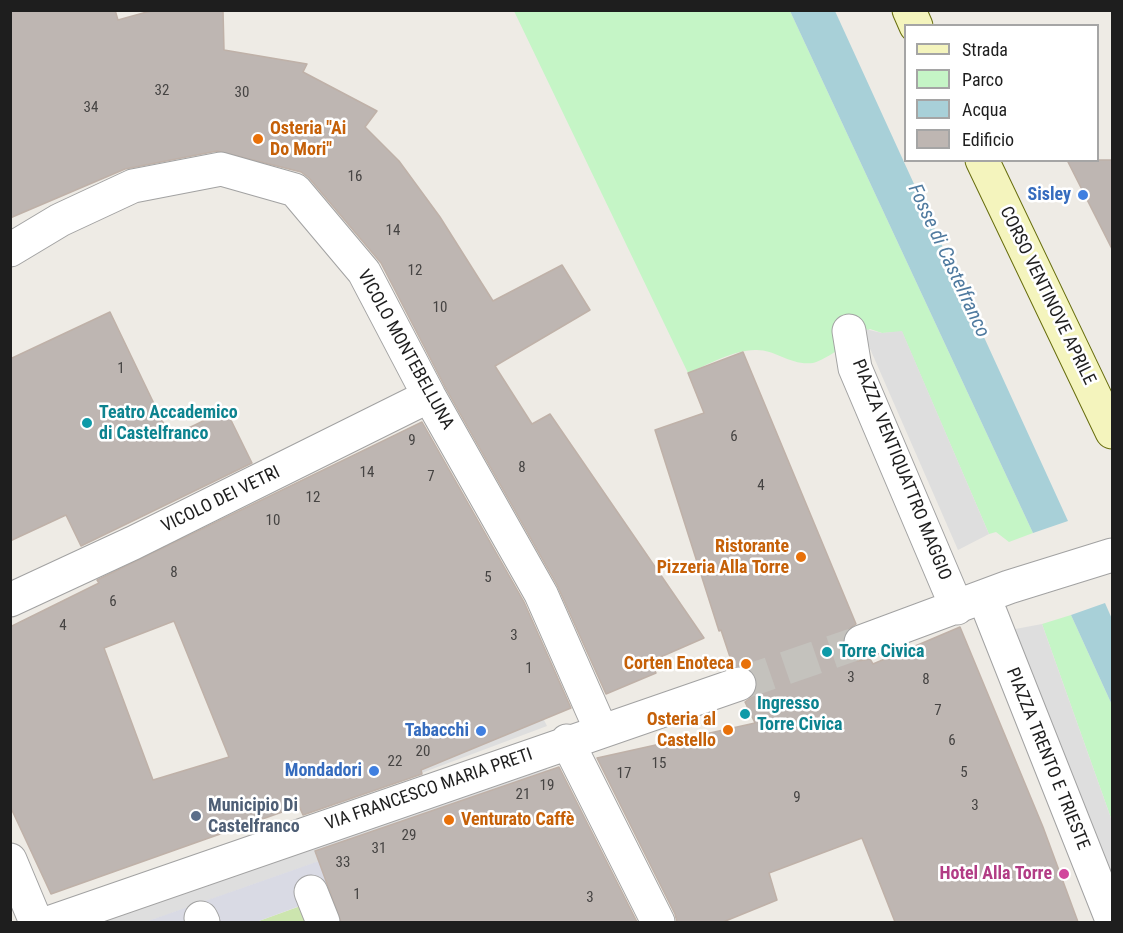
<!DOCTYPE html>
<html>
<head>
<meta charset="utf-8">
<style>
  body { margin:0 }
  #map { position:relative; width:1123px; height:933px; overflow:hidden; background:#eeebe5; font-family:"Roboto Condensed",sans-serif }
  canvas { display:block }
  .frame { position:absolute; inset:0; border:12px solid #1e1e1e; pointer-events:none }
  .legend { position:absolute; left:904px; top:24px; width:195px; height:138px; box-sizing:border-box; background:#fff; border:2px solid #a5a5a5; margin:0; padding:8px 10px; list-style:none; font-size:18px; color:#1e1e1e }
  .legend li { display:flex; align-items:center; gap:12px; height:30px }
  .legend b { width:30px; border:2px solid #a5a5a5 }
</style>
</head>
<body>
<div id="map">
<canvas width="1123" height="933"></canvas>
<div class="frame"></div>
<ul class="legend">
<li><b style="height:8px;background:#f4f4bd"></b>Strada</li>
<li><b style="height:16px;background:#c5f5c6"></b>Parco</li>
<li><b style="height:16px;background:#a8d0d8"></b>Acqua</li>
<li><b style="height:16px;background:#beb6b2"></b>Edificio</li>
</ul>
</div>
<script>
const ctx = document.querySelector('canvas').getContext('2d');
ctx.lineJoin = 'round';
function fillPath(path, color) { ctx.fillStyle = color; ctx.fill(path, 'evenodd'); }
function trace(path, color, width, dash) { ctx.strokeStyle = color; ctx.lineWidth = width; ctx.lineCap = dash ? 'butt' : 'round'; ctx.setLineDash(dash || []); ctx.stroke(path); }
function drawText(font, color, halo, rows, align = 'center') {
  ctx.font = font + ' "Roboto Condensed",sans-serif'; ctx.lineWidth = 5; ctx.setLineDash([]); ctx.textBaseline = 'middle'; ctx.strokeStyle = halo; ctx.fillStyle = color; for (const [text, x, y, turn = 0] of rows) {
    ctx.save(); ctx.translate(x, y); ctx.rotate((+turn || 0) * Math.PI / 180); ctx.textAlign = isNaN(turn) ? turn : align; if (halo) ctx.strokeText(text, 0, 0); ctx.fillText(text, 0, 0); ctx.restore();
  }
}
fillPath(new Path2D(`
  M309,903l8,19h-61z`), '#cce5ae');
fillPath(new Path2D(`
  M514,11h276l243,522 -24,9 -13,-10 -7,2 -87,-202 -20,1 -12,-4c-13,8 -44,31 -57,34 -22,3 -38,-14 -58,-13 -22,0 -47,15 -67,23z
  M1071,615l41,90v116l-70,-197z`), '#c5f5c6');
fillPath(new Path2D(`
  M861,328l21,5 20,-2 87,203 -31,16z
  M1042,624l70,197v74l-102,-265z
  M542,716l5,10 -208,78 -4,-12z
  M546,768l5,12 -405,142h-48z`), '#dedede');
fillPath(new Path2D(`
  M319,861l22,61h-24l-9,-19 -52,19h-111z`), '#d9dae4');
fillPath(new Path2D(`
  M790,11h45l233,510 -35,12z
  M1105,603l7,16v86l-41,-90z`), '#a8d0d8');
const building = new Path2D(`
  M10,10h105l3,10 36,-10h69l1,40 83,14 -4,8 74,39 -12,16 34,34 41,56 53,84 69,-36 28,45 -95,56 37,58 18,-10 154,224 -55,24 7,11 -50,21 -49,-109 -112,-198 -64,-124 -72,-85 -8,-6 -84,-21 -92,18 -115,49z
  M1067,160h46v91z
  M110,312l60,125 56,-27 26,53 -171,83 -15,-31 -56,26v-182z
  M743,352l113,272 -10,7 -4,8 2,10 6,8 8,4 12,-2 3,5 87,-37 83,200 35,95h-183l-33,-84 -93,35 8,27 -54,22h-46l-2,-8 -78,-156 158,-35 -10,-21 8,-6 4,-8v-10l-6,-8 -9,-4h-9l-12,-36 -2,1 -64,-201 49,-17 -16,-40z
  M422,422l102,180 47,106 -150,62 1,4 -119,41 -4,-9 -248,88 -41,-88v-179l89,-44 -2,-3zM174,621l55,136 -76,23 -49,-132z
  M559,767l78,155h-296l-26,-71z`);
fillPath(building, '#beb6b2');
trace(building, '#bfb1a8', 1.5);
trace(new Path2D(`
  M739,684l122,-42`), '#c4c2bd', 33, [33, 16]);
const street = new Path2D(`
  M10,250l50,-30 73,-34 88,-17 74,21 69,82 65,124 112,198 60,136
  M849,331l6,37 102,240
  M984,597l128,323
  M10,600l123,-57 296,-147
  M861,642l148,-55 103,-32
  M567,741l91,181
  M10,860l26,62
  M311,892l12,30
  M201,918l2,4
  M51,922l688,-238`);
const secondary = new Path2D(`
  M909,10l7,16
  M982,160l130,272`);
trace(street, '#a2a2a2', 35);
trace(secondary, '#676d0d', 35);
trace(street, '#fff', 33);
trace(secondary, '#f4f4bd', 33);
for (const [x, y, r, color] of [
  [258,139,6,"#e8710a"],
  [1083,195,6,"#3f7fe0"],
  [87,423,6,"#0f9aa8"],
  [801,557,6,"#e8710a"],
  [827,652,6,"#0f9aa8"],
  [746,664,6,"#e8710a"],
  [745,714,6,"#0f9aa8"],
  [728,730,6,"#e8710a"],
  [481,731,6,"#3f7fe0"],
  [374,771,6,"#3f7fe0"],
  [196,816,6,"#5c6f8a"],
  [449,820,6,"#e8710a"],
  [1064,874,6,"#d1479c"]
]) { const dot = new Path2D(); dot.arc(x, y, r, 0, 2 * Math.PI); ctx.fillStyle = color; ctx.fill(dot); trace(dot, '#fff', 2); }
drawText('15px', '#464443', null, [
  ["32",162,91],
  ["30",242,93],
  ["34",91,108],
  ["16",355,177],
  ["14",393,231],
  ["12",415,271],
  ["10",440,308],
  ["1",121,369],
  ["6",734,437],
  ["9",412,441],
  ["8",522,468],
  ["14",367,473],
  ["7",431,477],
  ["4",761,486],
  ["12",313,498],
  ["10",273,521],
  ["8",174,573],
  ["5",488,578],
  ["6",113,602],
  ["4",63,626],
  ["3",514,636],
  ["1",529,669],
  ["3",851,678],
  ["8",926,680],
  ["7",938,711],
  ["6",952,741],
  ["20",423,752],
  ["22",395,762],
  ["15",659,764],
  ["5",964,773],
  ["17",624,774],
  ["19",547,786],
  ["21",523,795],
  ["9",797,798],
  ["3",975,806],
  ["29",409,836],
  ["31",379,849],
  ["33",343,863],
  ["1",357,895],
  ["3",590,898]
]);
drawText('bold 18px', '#c56008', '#fff', [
  ["Osteria \"Ai",270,129,"left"],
  ["Do Mori\"",270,150,"left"],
  ["Ristorante",789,547],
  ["Pizzeria Alla Torre",789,568],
  ["Corten Enoteca",734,664],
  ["Osteria al",716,720],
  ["Castello",716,741],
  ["Venturato Caffè",461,820,"left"]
], 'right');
drawText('bold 18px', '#366cbe', '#fff', [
  ["Sisley",1071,195],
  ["Tabacchi",469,731],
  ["Mondadori",362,771]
], 'right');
drawText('18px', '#1e1e1e', '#fff', [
  ["CORSO VENTINOVE APRILE",1047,296,64],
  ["VICOLO MONTEBELLUNA",405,350,61],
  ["PIAZZA VENTIQUATTRO MAGGIO",901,470,68],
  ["VICOLO DEI VETRI",221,500,-26],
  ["PIAZZA TRENTO E TRIESTE",1047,759,68],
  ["VIA FRANCESCO MARIA PRETI",429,790,-19]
]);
drawText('bold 18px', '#0d838f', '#fff', [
  ["Teatro Accademico",99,413],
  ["di Castelfranco",99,434],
  ["Torre Civica",839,652],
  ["Ingresso",757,704],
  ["Torre Civica",757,725]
], 'left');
drawText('bold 18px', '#4e5e75', '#fff', [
  ["Municipio Di",208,806],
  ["Castelfranco",208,827]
], 'left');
drawText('bold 18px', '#b23c85', '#fff', [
  ["Hotel Alla Torre",1052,874]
], 'right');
drawText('italic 20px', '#4f7a9f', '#fff', [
  ["Fosse di Castelfranco",948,261,65]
]);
</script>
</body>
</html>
